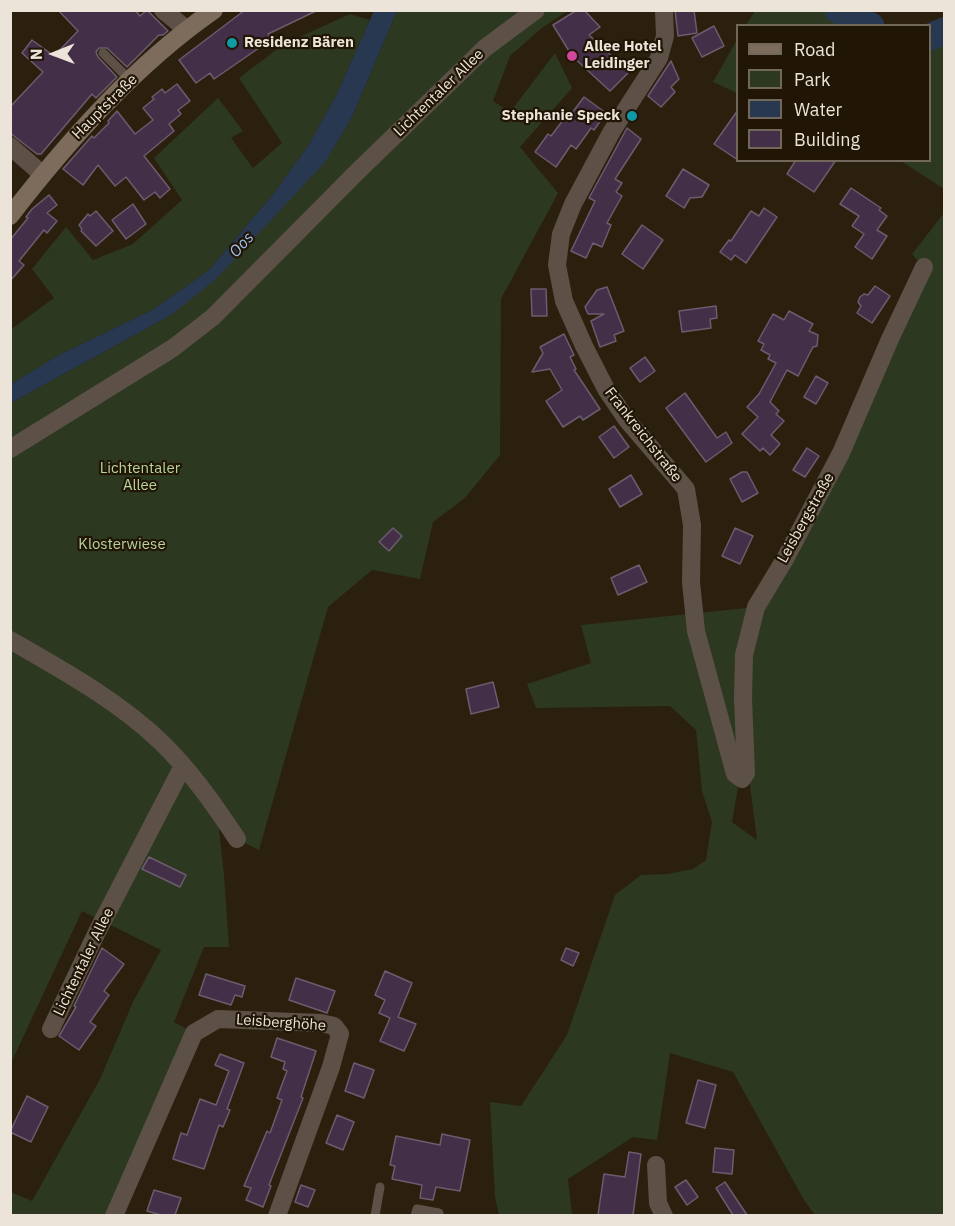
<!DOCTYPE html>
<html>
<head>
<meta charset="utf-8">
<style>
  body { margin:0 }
  #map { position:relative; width:955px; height:1226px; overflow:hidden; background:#2b200e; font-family:"IBM Plex Sans",sans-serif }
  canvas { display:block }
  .frame { position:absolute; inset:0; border:12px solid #ece4d9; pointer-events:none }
  .legend { position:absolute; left:736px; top:24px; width:195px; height:138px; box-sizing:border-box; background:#211606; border:2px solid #72685a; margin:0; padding:8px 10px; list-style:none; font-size:18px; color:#ece4d9 }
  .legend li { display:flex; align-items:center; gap:12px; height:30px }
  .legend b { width:30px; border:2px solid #72685a }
  .north { position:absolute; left:24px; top:24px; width:60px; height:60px; -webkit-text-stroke:4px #211606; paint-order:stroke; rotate:269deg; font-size:16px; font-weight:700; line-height:24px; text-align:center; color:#ece4d9 }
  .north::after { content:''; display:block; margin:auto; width:21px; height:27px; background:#ece4d9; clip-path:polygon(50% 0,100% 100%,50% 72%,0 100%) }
</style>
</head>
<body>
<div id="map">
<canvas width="955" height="1226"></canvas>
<div class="frame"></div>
<ul class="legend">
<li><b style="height:8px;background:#7d6b5b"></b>Road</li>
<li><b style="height:16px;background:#2c3820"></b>Park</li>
<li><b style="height:16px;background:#293851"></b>Water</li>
<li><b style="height:16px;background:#432f47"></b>Building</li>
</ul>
<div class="north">N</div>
</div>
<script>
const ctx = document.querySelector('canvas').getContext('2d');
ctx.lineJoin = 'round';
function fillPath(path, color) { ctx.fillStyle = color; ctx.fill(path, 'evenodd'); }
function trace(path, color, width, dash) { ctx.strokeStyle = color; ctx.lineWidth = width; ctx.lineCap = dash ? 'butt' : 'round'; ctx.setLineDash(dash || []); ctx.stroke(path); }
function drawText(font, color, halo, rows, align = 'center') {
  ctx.font = font + ' "IBM Plex Sans",sans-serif'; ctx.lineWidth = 4.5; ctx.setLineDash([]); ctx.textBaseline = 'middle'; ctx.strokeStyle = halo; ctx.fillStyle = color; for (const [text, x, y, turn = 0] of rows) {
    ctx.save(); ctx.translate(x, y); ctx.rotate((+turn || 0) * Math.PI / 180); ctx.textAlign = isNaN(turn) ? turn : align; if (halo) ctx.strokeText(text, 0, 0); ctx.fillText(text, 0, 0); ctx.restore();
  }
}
fillPath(new Path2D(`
  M397,11h171l-25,16 -33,29 -17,45 17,11 45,-59 17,35 -52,59 38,46 -57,106 -1,156 -35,43 -32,24 -13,57 -48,-9 -44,37 -69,243 -22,-11 -20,-29 7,65 5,72h-25l-30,75 20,11 -80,182h-103v-23l21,9 68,-122 33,-77 28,-52 -79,-39 -71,152v-660l160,-88 154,-154 27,-44z
  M755,11h97l30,14h-136z
  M350,14l20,6 -35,78 -26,46 -34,48 -66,78 -55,39 -97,47 -46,28 -1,-54 44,-32 -22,-29 34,-42 27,33 40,-16 49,-44 -28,-42 64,-60 25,33 -12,7 22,30 29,-25 -43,-65 45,-34z
  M944,25v164l-43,-28 29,-1v-128l5,-1z
  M737,40v53l-24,-11z
  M944,213v1002h-129l-11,-15 -71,-128 -63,-19 -13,87 -24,-3 -65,42 4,36h-73l-4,-18 -5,-95 31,4 46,-71 48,-140 26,-20 27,-1 25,-5 13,-9 6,-38 -10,-31 -6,-61 -26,-24 -134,2 -9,-24 64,-21 -10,-38 175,-18 167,-340 -11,-13zM745,747l12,93 -25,-18z`), '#2c3820');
fillPath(new Path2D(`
  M374,11h23l-45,106 -27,45 -108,116 -46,37 -160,88v-19l46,-28 97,-47 55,-39 66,-78 34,-48 26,-46z`), '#293851');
trace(new Path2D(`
  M838,10l33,16
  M930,37l14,-6`), '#293851', 27);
const building = new Path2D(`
  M58,10h77l5,6 7,-6 21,21 -5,4h-4l-32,32 -20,-19h-8l-3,4 2,5 19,20 -21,21 -4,-4 -51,60h-4l-27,-21v-26l33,-35 -21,-19 10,-13 22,16 24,-25z
  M245,10h73l-50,24 4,5 -58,40 -4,-6 -14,10 -17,-23z
  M577,10h7l16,17 -11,8 40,37 -19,19 -38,-35 -19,-31z
  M675,10h19l3,23 -19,3z
  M714,26l10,20 -22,11 -10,-19z
  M671,61l8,18 -8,8 4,5 -14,15 -13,-11z
  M177,84l13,17 -12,9 3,4 -12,10 5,7 -30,25 26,33 -10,9 -5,-6 -11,8 -18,-23 -11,9 -17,-21 -15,20 -20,-16 29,-33 2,2 15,-15 -1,-2 9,-10 18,23 18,-14 -10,-12 11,-9 -2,-2 10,-8 3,4z
  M584,97l22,16 -12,17 -3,-2 -15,21 -5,-4 -15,22 -21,-15 13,-18 3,2 16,-21 2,2z
  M738,110v50l-24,-16z
  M627,128l14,11 -26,40 7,4 -6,9 6,4 -15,27 4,2 -9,22 -9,-4 -7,15 -15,-7 24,-50 -6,-3z
  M796,160h40l-22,32 -27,-18z
  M683,169l26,16 -7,12 -12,1 -6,10 -18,-12z
  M851,188l30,20 -2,2 8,6 -10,14 10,6 -15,23 -17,-12 9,-13 -12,-8 7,-10 -19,-12z
  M49,195l8,10 -10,8 10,8 -10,12 -3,-3 -25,31 5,4 -14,16v-41l18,-22 -2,-1 6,-8z
  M133,204l13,20 -20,15 -14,-19z
  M764,208l13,9 -31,46 -11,-8 -4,5 -11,-8 9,-12 2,1 20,-30 8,5z
  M96,211l17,20 -17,15 -15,-15 1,-2 -3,-4 9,-11 2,2z
  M642,225l21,15 -20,29 -21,-15z
  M875,286l15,10 -18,27 -15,-10 4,-7 -3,-4 2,-5 4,-3 4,1z
  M607,287l17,44 -10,4 2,6 -16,6 -9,-26 13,-7h-16l-3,-7 12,-17z
  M531,289h15l1,27h-15z
  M716,306l1,12 -7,1 1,9 -29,4 -3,-21z
  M789,311l24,13 -4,7 9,4 -1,11 -4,1 -15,29 -11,-6 -17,32 9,9 -3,3 8,7 -13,14 9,9 -10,11 -7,-7 -3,3 -18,-17 16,-17 -11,-10 12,-13 17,-31 -8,-4 2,-4 -9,-5 3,-6 -6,-3 15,-27 11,6z
  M564,334l10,21 -4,2 6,12 -2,1 26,39 -17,11 -3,-4 -17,11 -17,-26 16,-11 -12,-21 -18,3 11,-19 -3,-6z
  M645,357l10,14 -15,11 -10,-14z
  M816,376l12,7 -12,21 -12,-7z
  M685,393l32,45 9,-6 6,11 -26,19 -40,-54z
  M614,426l15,21 -15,11 -15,-21z
  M807,448l12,8 -14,21 -12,-7z
  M742,472h5l11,21 -16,9 -12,-23z
  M631,475l11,19 -22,13 -11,-18z
  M393,528l9,8 -13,15 -10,-9z
  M735,528l18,8 -13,28 -18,-8z
  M639,565l8,17 -29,13 -7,-17z
  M493,682l6,25 -28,7 -5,-25z
  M149,857l37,18 -6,12 -38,-18z
  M102,948l22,16 -20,27 5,4 -19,27 6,4 -17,24 -20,-14 17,-29 -2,-1z
  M566,948l13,5 -6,13 -12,-6z
  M385,971l27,12 -14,34 18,7 -12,27 -24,-10 10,-23 -11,-5 6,-13 -10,-5z
  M206,974l39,12 -3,11 -7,-2 -4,10 -32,-10z
  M296,978l39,13 -8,22 -38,-13z
  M277,1038l39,13 -15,46 2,1 -34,87 2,1 -8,21 -17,-7 5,-12 -7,-2 23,-55 3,2 12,-33 -5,-2 10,-27 -4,-2 2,-7 -14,-5z
  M220,1054l24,9 -17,46 3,1 -7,17 -4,-2 -15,44 -31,-10 8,-26 6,2 13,-36 16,6 13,-34 -14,-6z
  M354,1063l20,7 -10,28 -19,-7z
  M698,1080l18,5 -11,43 -19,-5z
  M27,1096l21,11 -17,35 -21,-10z
  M337,1115l17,7 -11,28 -17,-7z
  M442,1134l28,6 -10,51 -24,-4 -3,13 -13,-2 2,-13 -30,-6 3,-13 -5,-1 6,-29 44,9z
  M715,1148l19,2 -2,24 -19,-2z
  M629,1152l12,2 -8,61h-35l6,-41 21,3z
  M686,1180l12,17 -11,8 -12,-18z
  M725,1182l22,33h-14l-17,-27z
  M301,1185l14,5 -7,17 -13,-5z
  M154,1190l27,8 -6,17h-14l-14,-4z`);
fillPath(building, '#432f47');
trace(building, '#6b5c6e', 1.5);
trace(new Path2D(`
  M103,53l27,27
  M375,1216l5,-29
  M415,1216l2,-7 22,4`), '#5d5147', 9);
trace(new Path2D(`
  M163,10l23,19
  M664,10l1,26 -6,22 -47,73 -39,73 -12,30 -4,31 7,36 20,45 22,43 21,31 59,69 6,36 -1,57 5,49 39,143 7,5 4,-6 -3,-75 1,-43 12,-48 29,-48 56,-106 49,-114 34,-72
  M10,146l32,28
  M10,449l163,-101 40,-31 144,-145 128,-124 51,-38
  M10,640c52,30 107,60 150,101 30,29 54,63 77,98
  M51,1029l46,-97 86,-166
  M656,1165l2,38 6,13
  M114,1216l80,-183 24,-14 103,4 13,3 6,8 -9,33 -54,149`), '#5d5147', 18);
trace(new Path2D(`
  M10,216c58,-75 126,-152 204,-206`), '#7d6b5b', 18);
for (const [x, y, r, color] of [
  [232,43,6,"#0f9aa8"],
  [572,56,6,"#d1479c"],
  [632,116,6,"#0f9aa8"]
]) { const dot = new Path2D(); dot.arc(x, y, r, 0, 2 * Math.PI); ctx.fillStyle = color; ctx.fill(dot); trace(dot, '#211606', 2); }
drawText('bold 15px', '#ece4d9', '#211606', [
  ["Residenz Bären",244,43],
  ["Allee Hotel",584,47],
  ["Leidinger",584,64],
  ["Stephanie Speck",620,116,"right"]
], 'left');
drawText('15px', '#ece4d9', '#211606', [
  ["Lichtentaler Allee",439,93,-44],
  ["Hauptstraße",105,107,-45],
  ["Frankreichstraße",643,435,52],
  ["Leisbergstraße",806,518,-61],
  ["Lichtentaler Allee",84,962,-64],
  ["Leisberghöhe",281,1023,4]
]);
drawText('15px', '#b7d49e', '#211606', [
  ["Lichtentaler",140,469],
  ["Allee",140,486],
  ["Klosterwiese",122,545]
]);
drawText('italic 16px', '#a3c0f3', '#211606', [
  ["Oos",242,245,-48]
]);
</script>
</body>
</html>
